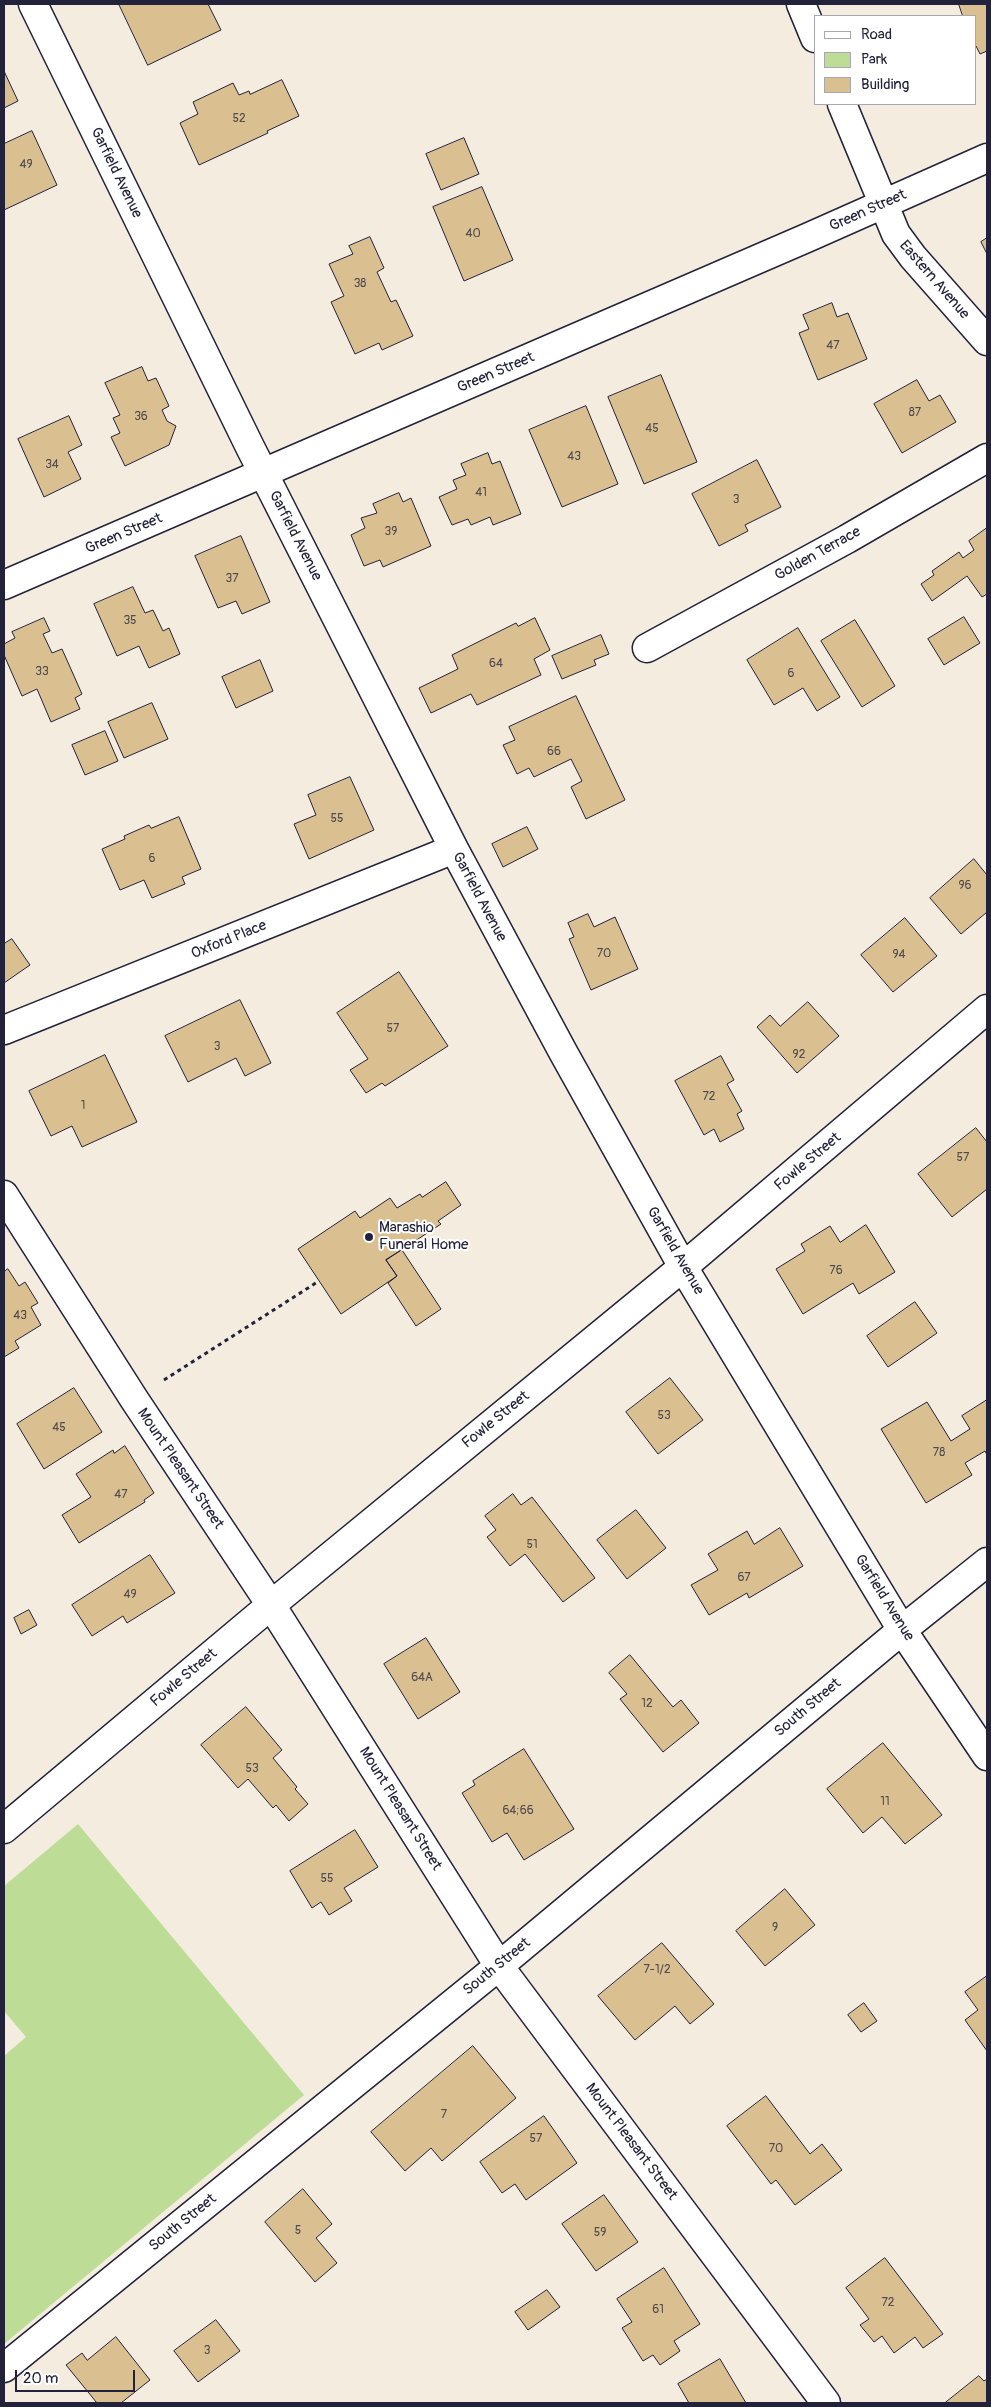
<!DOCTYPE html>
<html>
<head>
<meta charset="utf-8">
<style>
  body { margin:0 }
  #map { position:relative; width:991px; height:2407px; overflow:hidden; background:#f4ecde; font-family:Pangolin,sans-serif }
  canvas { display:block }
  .frame { position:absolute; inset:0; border:5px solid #22223b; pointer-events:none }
  .legend { position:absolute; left:814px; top:15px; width:162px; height:90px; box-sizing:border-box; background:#fff; border:1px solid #a7a7b1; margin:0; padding:6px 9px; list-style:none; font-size:15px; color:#22223b }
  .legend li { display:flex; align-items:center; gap:10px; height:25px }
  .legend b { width:25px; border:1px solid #a7a7b1 }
  .scale { position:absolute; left:15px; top:2370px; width:120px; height:22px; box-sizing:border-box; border:2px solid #22223b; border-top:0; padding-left:6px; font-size:15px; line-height:18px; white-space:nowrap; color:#22223b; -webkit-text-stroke:4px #fff; paint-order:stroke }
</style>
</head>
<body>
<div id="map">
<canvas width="991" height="2407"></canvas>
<div class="frame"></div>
<ul class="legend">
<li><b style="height:6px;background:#fff"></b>Road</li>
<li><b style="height:14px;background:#bddd96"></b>Park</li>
<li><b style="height:14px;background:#dac090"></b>Building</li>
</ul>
<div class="scale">20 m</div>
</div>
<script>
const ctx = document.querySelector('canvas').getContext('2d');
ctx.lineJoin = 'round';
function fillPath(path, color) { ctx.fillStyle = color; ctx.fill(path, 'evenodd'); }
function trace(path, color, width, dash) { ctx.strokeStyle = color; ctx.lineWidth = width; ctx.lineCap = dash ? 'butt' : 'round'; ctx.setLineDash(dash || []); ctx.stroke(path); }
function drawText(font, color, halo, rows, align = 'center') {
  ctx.font = font + ' Pangolin,sans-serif'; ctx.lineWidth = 4; ctx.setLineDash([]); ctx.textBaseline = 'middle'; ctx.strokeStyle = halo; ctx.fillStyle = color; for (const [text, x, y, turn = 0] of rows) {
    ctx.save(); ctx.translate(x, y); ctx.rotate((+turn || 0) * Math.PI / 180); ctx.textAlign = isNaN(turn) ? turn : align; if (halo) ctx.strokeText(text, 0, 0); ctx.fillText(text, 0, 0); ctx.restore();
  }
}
fillPath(new Path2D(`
  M78,1824l226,271 -300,249v-288l22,-19 -22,-26v-125z`), '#bddd96');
const building = new Path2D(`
  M119,4h89l13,26 -73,35z
  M959,4h28v47l-7,3 -4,-8 -1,1v-31h-12z
  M4,71l14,30 -14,7z
  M282,80l17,36 -32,15 1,2 -69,32 -19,-42 18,-9 -5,-12 40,-19 6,12 10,-4 1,3z
  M32,131l25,54 -53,25v-66z
  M464,138l15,36 -38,16 -15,-36z
  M482,187l31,73 -49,21 -31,-74z
  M370,237l14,31 -7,4 14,30 5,-2 17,36 -31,14 -3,-7 -24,11 -24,-52 13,-6 -15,-32 24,-10 -4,-8z
  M987,238v16l-6,-12z
  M832,303l5,14 11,-4 19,46 -49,21 -19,-47 10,-4 -6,-14z
  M142,367l6,14 8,-3 13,28 -7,4 5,11 9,5 -7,19 -44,21 -14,-29 9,-4 -7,-15 7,-3 -15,-32z
  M661,375l36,87 -53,22 -36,-87z
  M917,380l12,21 11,-6 16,27 -54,31 -28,-49z
  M586,406l32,78 -56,23 -33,-77z
  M69,416l13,29 -14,7 13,27 -37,18 -26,-58z
  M488,453l4,11 8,-3 21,53 -28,11 -3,-8 -19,8 -3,-6 -16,6 -13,-28 18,-8 -4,-9 13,-5 -5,-11z
  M757,460l24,47 -36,18 3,6 -29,15 -27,-52z
  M399,493l4,9 8,-4 20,48 -48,21 -3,-7 -16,6 -13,-31 14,-7 -4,-10 16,-5 -4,-9z
  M987,528v66l-5,3 -15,-21 -35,25 -11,-17 13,-9 -2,-4 27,-19 4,6 11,-8 -5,-9z
  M241,536l29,66 -28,12 -6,-13 -18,7 -23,-52z
  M133,587l12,26 8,-3 10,21 6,-3 11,26 -31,14 -10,-22 -22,10 -23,-52z
  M964,617l16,26 -36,22 -16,-26z
  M44,618l6,13 -7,3 9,19 10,-4 20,45 -7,4 5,11 -29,13 -14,-33 -15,7 -18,-41v-11l11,-6 -3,-6z
  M535,618l15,32 -16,9 7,16 -64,30 -6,-11 -40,19 -12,-25 39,-19 -6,-14 64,-32 2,3z
  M855,620l40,66 -33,21 -41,-66z
  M798,628l42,69 -23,14 -14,-23 -29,17 -27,-45z
  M601,635l8,19 -15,6 2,5 -34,14 -10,-23z
  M260,660l13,31 -37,17 -14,-31z
  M576,696l49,104 -39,19 -15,-32 11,-6 -11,-22 -37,18 -5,-9 -12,6 -14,-29 12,-5 -6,-13z
  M152,703l16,36 -44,19 -16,-36z
  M105,731l13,30 -33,14 -13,-30z
  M350,777l24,53 -65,29 -15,-35 22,-9 -8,-20z
  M179,817l22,52 -19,8 3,7 -33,14 -8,-18 -24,10 -18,-41 23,-10 -1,-3 25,-11 2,3z
  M527,827l11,22 -35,18 -11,-23z
  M974,859l13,16v37l-26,22 -31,-36z
  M588,914l6,13 21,-10 23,52 -47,21 -22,-51 5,-2 -6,-14z
  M905,918l32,38 -44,36 -32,-37z
  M12,939l18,26 -26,18v-39z
  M399,972l49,74 -63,40 -3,-3 -16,10 -16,-23 18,-11 -31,-46z
  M240,1000l31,63 -26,13 -9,-18 -48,24 -23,-46z
  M808,1002l31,34 -42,37 -40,-46 13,-12 10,11z
  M105,1055l32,67 -55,25 -10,-21 -21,10 -22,-45z
  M721,1056l13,24 -7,4 15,27 -5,3 7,15 -24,13 -6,-13 -10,6 -29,-54z
  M976,1128l11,14v47l-35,28 -34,-43z
  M446,1182l15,23 -23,16 3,3 -55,36 11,16 -56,38 -43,-65 57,-38 5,7 30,-20 7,10 23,-14 2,3z
  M866,1225l29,47 -36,22 -6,-11 -50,31 -27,-45 29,-18 -4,-7 29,-18 10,16z
  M402,1250l39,59 -25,17 -28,-43 9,-7 -11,-16z
  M8,1269l11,17 6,-4 13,21 -7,4 10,18 -26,16 4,7 -15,9v-85z
  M915,1302l22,31 -49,34 -21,-31z
  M670,1378l33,42 -45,34 -32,-42z
  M74,1388l28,44 -58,37 -27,-45z
  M987,1400v55l-2,-4 -20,12 7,12 -46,28 -45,-74 46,-27 24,39 19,-12 -8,-13z
  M125,1446l29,47 -10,7 1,2 -66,41 -17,-28 29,-18 -15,-23 37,-24 1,3z
  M513,1494l8,11 11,-8 63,81 -32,24 -38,-48 -15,12 -23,-29 9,-7 -11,-14z
  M636,1510l30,38 -39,31 -30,-39z
  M780,1528l23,38 -54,32 -2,-5 -38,22 -18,-30 27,-15 -10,-16 39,-23 7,13z
  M150,1555l25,38 -48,30 -4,-7 -31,20 -20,-31z
  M29,1610l8,15 -16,9 -7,-16z
  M426,1638l34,54 -42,27 -34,-55z
  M630,1655l43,52 8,-7 18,23 -36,29 -43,-53 7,-5 -18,-21z
  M246,1707l36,43 -9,8 24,29 -2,2 13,15 -19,17 -13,-16 -3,3 -25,-29 -10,9 -37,-43z
  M883,1743l59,72 -37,29 -23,-27 -19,16 -36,-44z
  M524,1749l50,80 -50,31 -17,-27 -15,9 -30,-49 13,-8 -2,-4z
  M355,1830l23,37 -34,21 8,13 -23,14 -8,-13 -9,6 -22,-37z
  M785,1889l30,36 -50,41 -29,-35z
  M662,1943l52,61 -24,20 -15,-18 -40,34 -37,-44z
  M987,1976v75l-22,-31 13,-10 -13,-18z
  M864,2003l13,18 -16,11 -13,-17z
  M473,2046l43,52 -74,63 -11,-13 -26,23 -34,-39z
  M766,2096l44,58 12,-10 20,26 -47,35 -19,-25 -5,4 -44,-58z
  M544,2116l33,47 -51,37 -11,-16 -13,9 -22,-31z
  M303,2189l29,35 -16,14 21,25 -22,19 -50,-60z
  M604,2195l34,47 -42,29 -34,-47z
  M885,2258l58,76 -20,14 -8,-11 -21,16 -12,-17 -8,6 -14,-17 9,-6 -23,-31z
  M664,2268l36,56 -26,17 6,10 -20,14 -7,-10 -10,6 -21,-33 10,-6 -15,-23z
  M547,2290l13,17 -32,23 -13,-18z
  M216,2320l24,31 -42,31 -24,-31z
  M116,2337l34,43 -29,23h-24l-31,-38 16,-12 5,7z
  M720,2359l26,44h-57l-11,-19z
  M979,2376l5,5 3,-2v24h-42z`);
fillPath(building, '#dac090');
trace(building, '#22223b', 1);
const minor = new Path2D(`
  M33,4l217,443 204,402 109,203 120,215 219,363 85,126
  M801,4l14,34
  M842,104l54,130 17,23 74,84
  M4,585l805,-348 178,-79
  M647,648l200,-109 140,-81
  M4,1030l450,-181
  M4,1195l130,204 137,206 228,361 327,437
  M4,1829l267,-224 412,-338 304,-258
  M4,2368l495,-402 403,-336 85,-68`);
trace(minor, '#22223b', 31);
trace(new Path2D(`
  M164,1380l155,-99`), '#22223b', 3, [4, 4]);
trace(minor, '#fff', 28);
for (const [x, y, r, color] of [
  [369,1237,5,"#22223b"]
]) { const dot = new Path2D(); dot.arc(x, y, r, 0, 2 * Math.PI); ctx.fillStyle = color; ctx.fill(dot); trace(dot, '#fff', 2); }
drawText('12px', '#504a50', null, [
  ["52",239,119],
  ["49",26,165],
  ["40",473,234],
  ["38",360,284],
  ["47",833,346],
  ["87",915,413],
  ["36",141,417],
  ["45",652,429],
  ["43",574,457],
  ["34",52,465],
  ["41",481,493],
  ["3",736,500],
  ["39",391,532],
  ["37",232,579],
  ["35",130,621],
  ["64",496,664],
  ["33",42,672],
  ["6",791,674],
  ["66",554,752],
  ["55",337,819],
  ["6",152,859],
  ["96",965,886],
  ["70",604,954],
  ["94",899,955],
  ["57",393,1029],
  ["3",217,1047],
  ["92",799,1055],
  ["72",709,1097],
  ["1",83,1106],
  ["57",963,1158],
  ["76",836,1271],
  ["43",20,1316],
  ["53",664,1416],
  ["45",59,1428],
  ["78",939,1453],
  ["47",121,1495],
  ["51",532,1545],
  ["67",744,1578],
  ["49",130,1595],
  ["64A",422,1678],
  ["12",647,1704],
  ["53",252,1769],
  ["11",885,1802],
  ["64;66",518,1811],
  ["55",327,1879],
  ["9",775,1928],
  ["7-1/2",657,1970],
  ["7",444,2115],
  ["57",536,2139],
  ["70",776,2149],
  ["5",298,2231],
  ["59",600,2233],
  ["72",888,2303],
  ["61",658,2310],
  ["3",207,2351]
]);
drawText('15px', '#22223b', '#fff', [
  ["Garfield Avenue",116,173,64],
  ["Green Street",868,211,-24],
  ["Eastern Avenue",934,280,49],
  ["Green Street",496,373,-23],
  ["Green Street",124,534,-23],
  ["Garfield Avenue",295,536,63],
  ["Golden Terrace",818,554,-29],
  ["Garfield Avenue",479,897,62],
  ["Oxford Place",229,940,-22],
  ["Fowle Street",808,1162,-40],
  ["Garfield Avenue",675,1251,60],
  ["Fowle Street",496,1420,-39],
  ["Mount Pleasant Street",180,1469,56],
  ["Garfield Avenue",884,1598,58],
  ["Fowle Street",184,1678,-40],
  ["South Street",808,1708,-40],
  ["Mount Pleasant Street",400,1809,58],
  ["South Street",497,1967,-39],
  ["Mount Pleasant Street",631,2142,53],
  ["South Street",183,2223,-39]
]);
drawText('15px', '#22223b', '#fff', [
  ["Marashio",379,1228],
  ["Funeral Home",379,1245]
], 'left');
</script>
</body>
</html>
